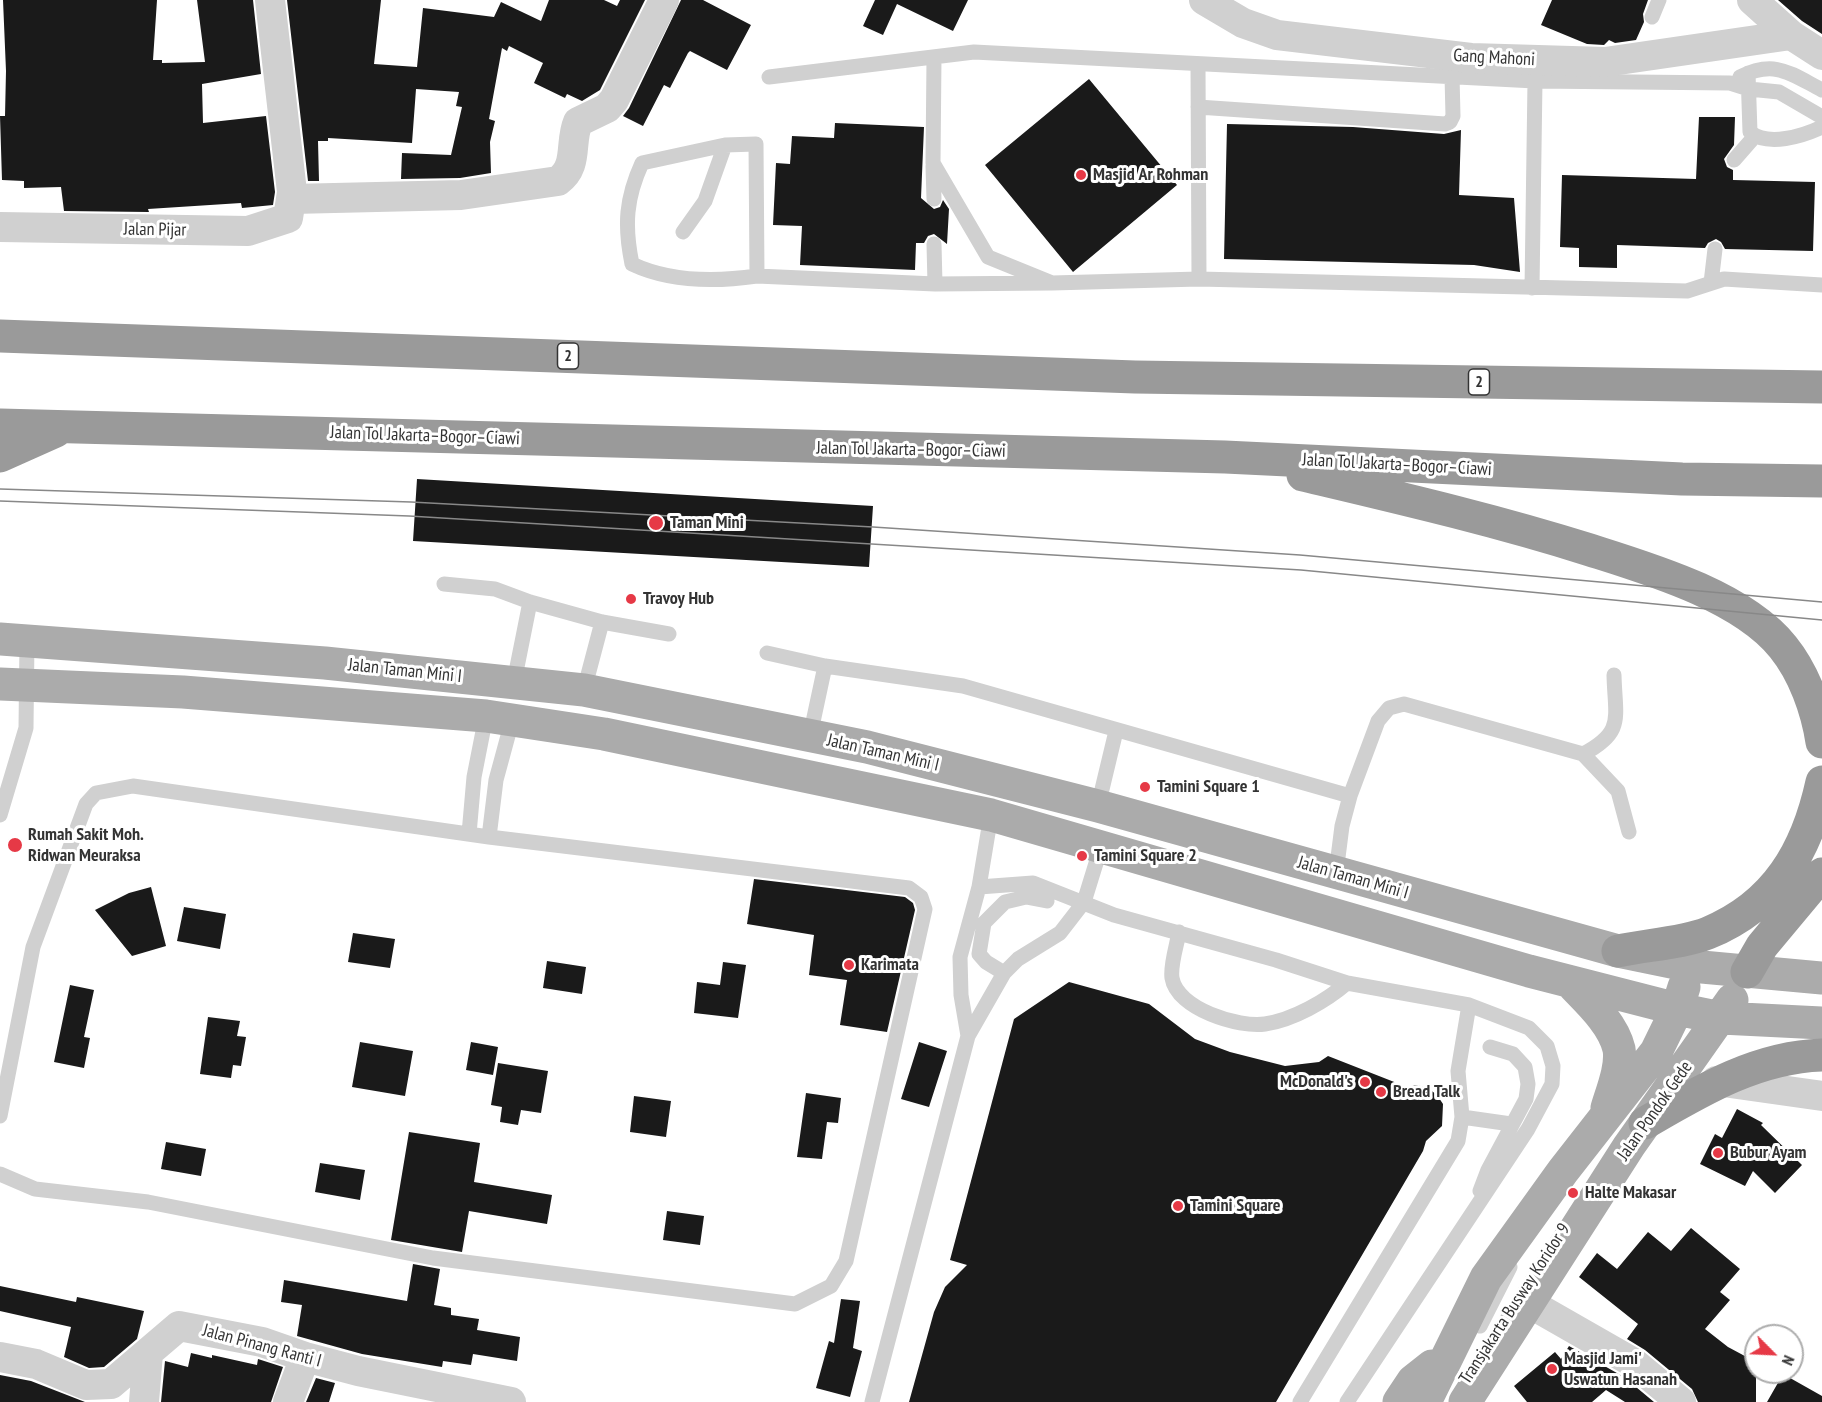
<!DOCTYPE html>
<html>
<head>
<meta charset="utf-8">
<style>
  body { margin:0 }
  #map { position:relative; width:1822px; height:1402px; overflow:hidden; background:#fff; font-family:"PT Sans Narrow",sans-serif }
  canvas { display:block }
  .north { position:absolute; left:1744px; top:1324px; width:60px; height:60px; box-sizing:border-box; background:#fff; border:2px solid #adadad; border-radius:50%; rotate:114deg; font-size:16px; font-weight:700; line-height:24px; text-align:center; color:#333 }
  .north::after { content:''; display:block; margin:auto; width:21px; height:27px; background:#e63946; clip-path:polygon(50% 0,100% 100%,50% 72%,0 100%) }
</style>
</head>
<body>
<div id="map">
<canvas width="1822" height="1402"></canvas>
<div class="north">N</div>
</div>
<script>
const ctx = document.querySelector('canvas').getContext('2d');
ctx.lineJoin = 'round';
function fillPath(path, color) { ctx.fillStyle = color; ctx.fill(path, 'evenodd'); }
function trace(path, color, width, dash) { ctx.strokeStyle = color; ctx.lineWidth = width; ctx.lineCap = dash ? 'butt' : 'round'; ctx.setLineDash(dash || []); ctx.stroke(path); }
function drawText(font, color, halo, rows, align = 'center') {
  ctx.font = font + ' "PT Sans Narrow",sans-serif'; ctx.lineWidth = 6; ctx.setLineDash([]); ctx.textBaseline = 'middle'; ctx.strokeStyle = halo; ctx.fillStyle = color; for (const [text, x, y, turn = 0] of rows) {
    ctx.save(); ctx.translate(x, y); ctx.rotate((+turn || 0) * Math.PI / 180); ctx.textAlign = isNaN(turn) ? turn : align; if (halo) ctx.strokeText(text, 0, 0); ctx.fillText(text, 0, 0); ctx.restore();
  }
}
fillPath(new Path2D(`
  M3,0h154l-4,60h9v3l43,-1 -8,-62h56l8,74 -59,10 1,39 63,-7 9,76 -2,13 -31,3 -1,-5 -93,6 1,3 -85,-1 -3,-24 -37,1v-7l-22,-1 -2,-64h5l1,-45z
  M287,0h94l-7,64 43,3 6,-59 71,9 7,-15 40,19 8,-21h55l13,6 3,-6h25l-45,90 -18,11 -15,-7 -2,4 -31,-15 9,-20 -34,-17 -2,5 -5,-3 -13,71 6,2 -5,21 1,31 -31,5 -59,1 1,-26 49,2 11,-48 -6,-1 3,-14 -43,-3 -4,54 -84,-5v3h-10l1,40h-11z
  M681,0h22l48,25 -24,45 -37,-19 -2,2 -18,35 -6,-3 -21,41 -20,-10 6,-8z
  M875,0h93l-15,31 -56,-27 -14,31 -20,-9z
  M1552,0h96l-5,14 1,8 -8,18 -21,3 -6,-3 -5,5 -17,-1 -46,-19z
  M1778,0h44v34l-20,-13z
  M1089,79l88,106 -104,87 -88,-107z
  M1699,117h36l-1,28 -10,14 3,8 6,3v10l82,2 -2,69 -88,-2 -4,-7 -5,-3 -8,4 -3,5 -88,-3v23l-38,-1v-19l-19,-1 2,-72 134,4z
  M835,123l89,4 -3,71 13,11 6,-2 3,-7 6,9 -2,35 -13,-10 -6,2 -4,7h-8l-1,27 -115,-5 2,-39 -29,-1 3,-62 14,1 2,-28 42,2z
  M1227,124l126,3 91,7 17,-4 -2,65 55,3 6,74 -46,-7 -250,-6z
  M417,479l456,27 -4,61 -456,-26z
  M754,879l151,18 8,6 2,7 -28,122 -47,-7 7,-45 -38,-5 5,-40 -67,-11z
  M151,887l15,59 -34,10 -37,-46 34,-17z
  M184,907l42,7 -6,35 -43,-8z
  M353,933l42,6 -5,29 -42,-6z
  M547,961l39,6 -4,27 -39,-6z
  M723,962l23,3 -8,53 -44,-5 3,-31 23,3z
  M1069,982l80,22 46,35 35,13 55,14 34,-4 9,-6 79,31 10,-2 11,3 9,7 6,9 -1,22 -16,15 -3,10 -147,251h-367l25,-90 11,-25 22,-22 -17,-5 64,-241z
  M70,985l24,5 -10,47 6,1 -6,30 -30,-6z
  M208,1017l32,4 -3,15 9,1 -5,29 -8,-1 -2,13 -31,-4z
  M360,1042l53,9 -8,45 -53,-9z
  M471,1042l27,5 -5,28 -27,-5z
  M919,1042l28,9 -18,56 -28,-8z
  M498,1063l50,8 -7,42 -20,-3 -3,15 -18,-3 2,-15 -11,-2z
  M806,1093l35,5 -3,25 -11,-1 -5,37 -25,-2z
  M634,1096l37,5 -5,36 -36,-5z
  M1737,1109l26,14 -2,2 41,40 -27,28 -22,-22 -8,15 -45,-22 15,-30 7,4z
  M409,1132l71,11 -6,39 78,13 -5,29 -78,-13 -7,41 -71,-12z
  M166,1142l40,7 -5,27 -40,-7z
  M320,1163l45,7 -5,30 -45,-8z
  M667,1211l37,5 -4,29 -37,-5z
  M1691,1228l49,41 -20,23 10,8 -25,29 23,18 28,15v40h-58l-6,-13 -47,-39 -18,-11 11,-15 -59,-47 18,-24 20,16 31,-37 23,19z
  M413,1264l27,5 -6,36 17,3v7l28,4 -2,11 43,7 -3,24 -44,-7 -2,11 -28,-4 -1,6 -80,-13 -65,-18 5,-31 -21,-3 3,-22 123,21z
  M0,1286l76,16 1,-5 67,14 -7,28 -33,28 -15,1 -25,-11 7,-30 -71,-16z
  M841,1299l19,2 -7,47 9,3 -12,46 -34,-9 13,-47 5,2z
  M1569,1346l55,31 30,25h-29l-19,-12 -14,12h-65l-13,-16 41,-34 6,7z
  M191,1353l21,5v-3l45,10 1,-6 25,8 -12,35h-110l4,-41 23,6z
  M1783,1374l39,22v6h-55z
  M0,1375l31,6 54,21h-85z
  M316,1378l19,5 -6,19h-23z`), '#1a1a1a');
trace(new Path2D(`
  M1652,17l7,-17
  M934,58l-1,105 55,94 64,26 147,-4
  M1198,65l1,214 488,12 37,-12 98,6
  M1748,73l2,59c18,15 53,4 72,-5
  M769,77l205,-25 561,29 195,2 19,6 30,3 43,25
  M1740,77c35,-18 51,-3 82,13
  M1198,107l247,17 5,-2 3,-6 -1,-40
  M1734,160l21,-24
  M933,166l1,33
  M683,232l22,-31 20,-56
  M934,244l1,40
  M757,276c-42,6 -87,6 -125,-12 -8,-39 -6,-66 10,-101l83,-18 31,-1 1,132 178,8 117,-1
  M1711,283l4,-34
  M1532,288l3,-207
  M444,584l51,5 35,13 72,20 67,12
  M767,653l58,13 138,20 387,110 -8,30 -6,47
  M514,682l16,-80
  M584,690l18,-68
  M810,736l15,-70
  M1583,754l35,37 11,41
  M1350,796l28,-75 11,-13 15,-4 179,50c42,-22 32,-36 31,-79
  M1098,806l18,-75
  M0,815l26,-87 1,-87
  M469,834l5,-57 12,-61
  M489,837l7,-57 16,-59
  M979,887l54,-4 81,32 162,45 71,23 122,22 60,23 18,18 6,20 -1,18 -24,45 -181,273
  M1179,932c-2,13 -9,33 -7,46 5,31 67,50 93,46 28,-4 61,-23 82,-41
  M1004,973l-18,-11 -7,-8 5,-31 21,-21 21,-5 21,4
  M968,1036l36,-63 14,-14 42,-26 24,-31 17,-55
  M0,1116l33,-169 53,-143 10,-11 37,-7 356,51 420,51 12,9 4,12 -79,352 -15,25 -36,18 -362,-46 -285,-56 -113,-13 -35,-15
  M1462,1117l49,7
  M1480,1191l8,-21 38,-71 2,-15 -3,-17 -12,-13 -23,-7
  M1480,1326l30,-59
  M872,1402l96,-366 -7,-41 -1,-38 19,-70 12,-72
  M1300,1402l158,-261 4,-24 -4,-46 11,-66`), '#d0d0d0', 15);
trace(new Path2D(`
  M1204,0l39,23 34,12 194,23 134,4 186,-27
  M1752,0l39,35 31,20
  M292,199l169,-4 97,-14c21,-15 11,-38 20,-59l29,-14 7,-8 50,-100
  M0,227l248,4 40,-13 4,-26 -22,-192
  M1716,1081l106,15
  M1529,1303l105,60 47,39
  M0,1357l36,7 50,21 25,-1 68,-58 83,16 43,15 53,14 153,31
  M144,1402l4,-49
  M288,1402l17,-45`), '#d0d0d0', 30);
trace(new Path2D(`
  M0,639l325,24 259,27 283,57 231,59 520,145 73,15 131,12
  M0,684l183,8 303,24 118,18 387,81 538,156 148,38 44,9 101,5
  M1570,982c17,18 43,41 49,67 3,18 -7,42 -12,59
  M1399,1402l14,-21 19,-15
  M1425,1402l61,-124 77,-107 93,-119 21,-43 7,-22
  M1465,1402l164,-256 103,-146`), '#ababab', 33);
trace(new Path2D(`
  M0,336l1135,41 687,10
  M0,425l1225,32 457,22 140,2
  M0,456l56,-25
  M1303,475c97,23 192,45 287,75 60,19 152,46 193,97 21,26 34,62 39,95
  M1618,951c27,-6 65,-8 90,-18 68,-28 99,-82 114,-151
  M1747,972l15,-26 60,-72
  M1645,1123c55,-32 111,-66 177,-68`), '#9a9a9a', 33);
trace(new Path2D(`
  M0,489l411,13 462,25 427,28 522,47
  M0,501l409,15 892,54 521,50`), '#888', 1.5);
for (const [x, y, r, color] of [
  [1081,175,6,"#e63946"],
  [656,523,8,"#e63946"],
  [631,599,6,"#e63946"],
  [1145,787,6,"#e63946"],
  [15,845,8,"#e63946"],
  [1082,856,6,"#e63946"],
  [849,965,6,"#e63946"],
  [1365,1082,6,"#e63946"],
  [1381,1092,6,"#e63946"],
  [1718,1153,6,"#e63946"],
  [1573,1193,6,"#e63946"],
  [1178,1206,6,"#e63946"],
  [1552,1369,6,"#e63946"]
]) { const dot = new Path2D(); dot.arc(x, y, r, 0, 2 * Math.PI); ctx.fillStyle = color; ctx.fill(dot); trace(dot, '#fff', 2); }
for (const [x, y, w] of [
  [568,356,21],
  [1479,382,21]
]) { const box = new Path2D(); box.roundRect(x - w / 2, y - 13, w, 26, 4.5); ctx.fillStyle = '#fff'; ctx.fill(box); trace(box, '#333', 1.5); }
drawText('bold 16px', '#333', null, [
  ["2",568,356],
  ["2",1479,382]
]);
drawText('18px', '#333', '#fff', [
  ["Gang Mahoni",1494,58,3],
  ["Jalan Pijar",155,230,1],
  ["Jalan Tol Jakarta–Bogor–Ciawi",425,436,2],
  ["Jalan Tol Jakarta–Bogor–Ciawi",911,450,1],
  ["Jalan Tol Jakarta–Bogor–Ciawi",1397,465,3],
  ["Jalan Taman Mini I",405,671,6],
  ["Jalan Taman Mini I",883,753,13],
  ["Jalan Taman Mini I",1353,878,16],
  ["Jalan Pondok Gede",1655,1111,-55],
  ["Transjakarta Busway Koridor 9",1515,1304,-57],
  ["Jalan Pinang Ranti I",262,1346,15]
]);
drawText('bold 18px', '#333', '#fff', [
  ["Masjid Ar Rohman",1093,175],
  ["Taman Mini",670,523],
  ["Travoy Hub",643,599],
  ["Tamini Square 1",1157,787],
  ["Rumah Sakit Moh.",28,835],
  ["Ridwan Meuraksa",28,856],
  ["Tamini Square 2",1094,856],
  ["Karimata",861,965],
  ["McDonald's",1353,1082,"right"],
  ["Bread Talk",1393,1092],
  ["Bubur Ayam",1730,1153],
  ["Halte Makasar",1585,1193],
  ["Tamini Square",1190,1206],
  ["Masjid Jami'",1564,1359],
  ["Uswatun Hasanah",1564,1380]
], 'left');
</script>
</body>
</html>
